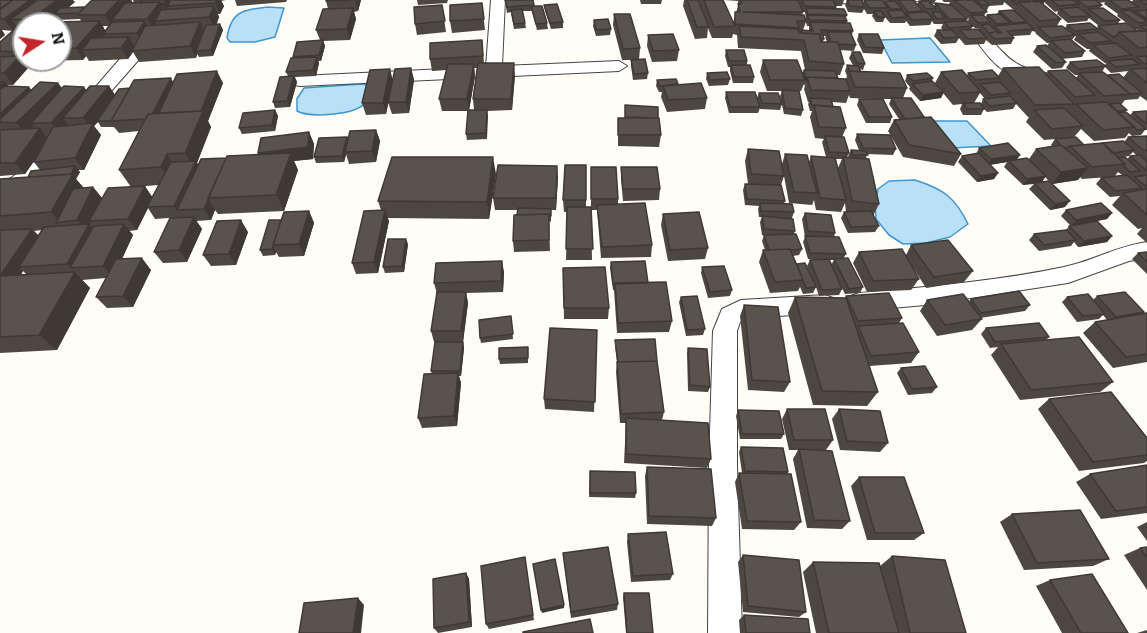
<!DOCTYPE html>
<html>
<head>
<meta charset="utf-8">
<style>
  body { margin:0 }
  #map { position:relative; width:1147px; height:633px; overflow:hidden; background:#fffdf5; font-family:Bitter,serif }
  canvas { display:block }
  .north { position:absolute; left:12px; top:12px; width:60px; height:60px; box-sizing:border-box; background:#fff; border:2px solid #a0a0a0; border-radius:50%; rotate:78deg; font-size:16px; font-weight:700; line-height:24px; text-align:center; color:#111 }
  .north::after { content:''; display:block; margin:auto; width:21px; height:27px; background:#c4262e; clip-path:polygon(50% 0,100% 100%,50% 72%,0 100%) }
</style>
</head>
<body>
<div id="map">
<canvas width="1147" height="633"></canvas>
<div class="north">N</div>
</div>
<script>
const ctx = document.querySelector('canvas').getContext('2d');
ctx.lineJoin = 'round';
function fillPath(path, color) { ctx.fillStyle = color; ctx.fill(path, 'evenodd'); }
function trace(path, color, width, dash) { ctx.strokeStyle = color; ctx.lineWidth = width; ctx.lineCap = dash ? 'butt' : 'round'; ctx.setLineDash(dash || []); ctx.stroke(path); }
const water = new Path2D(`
  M267,7l17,1 -9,29 -20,5h-25l-3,-4c4,-27 16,-28 40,-31z
  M930,38l20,24 -58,1 -12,-23z
  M361,84l7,1 -4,19c-10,11 -54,14 -67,7v-12l7,-11z
  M926,121h41l24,25 -39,2z
  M915,180c28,9 40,17 53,44l-18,13 -24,6 -23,1 -14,-9 -13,-16 -1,-15 3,-15 11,-8z`);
fillPath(water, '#b9e0f7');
trace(water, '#3f96cf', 1.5);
const street = new Path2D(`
  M171,0h15l-44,56 -50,57h-12l-3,-4 3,-4z
  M491,0h14l-3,66 117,-5 8,5 -8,5 -319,15 -6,-1 -2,-4 2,-4 6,-1 186,-9z
  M841,0c33,0 88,0 119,9 24,12 33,40 56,54 9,6 19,8 30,10l2,4 -8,5c-12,-2 -25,-4 -35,-11 -23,-14 -32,-44 -56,-56 -23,-11 -76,-5 -106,-12z
  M56,136l7,2 2,4c-14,21 -40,54 -65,61v-17l26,-19 23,-29z
  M1147,242v16l-18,3 -61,22 -143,22 -66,6 -8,-3 -4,-6 4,-6 8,-3c68,-6 138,-12 205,-26 29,-6 53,-21 83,-25z
  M825,295l8,3 4,6 -4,6 -8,3 -79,5 -6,4 -3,9v135l5,167h-34l1,-167 4,-135 9,-22 19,-9z`);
trace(street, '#444', 2);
fillPath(street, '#fff');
fillPath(new Path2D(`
  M0,0l75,2 -6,5h15l1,1 7,-8h39l2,3h1l-1,-3h93l-5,1 3,5 -4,8h-2l1,3 -3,8 4,-1 3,6 -10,26 -14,1 -2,-3 -1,4 -57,4 -6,-10 -5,7 -39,2 -3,-5 -3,4 -48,1 25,-1v-36l21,-3 -1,-2 -21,1 -2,-3 -9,6 -24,1v39l4,5 -15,17h-6l1,1 23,4 27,-7 4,5 24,2 23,-4 6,9 15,-7 43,-5h50l-15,38 3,6 -14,36 2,2 27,-7 33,-3 -1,-2 51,-21 5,12 -1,15 -19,2 4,9 -14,41 -66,3 -3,-4 -4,10 -15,1 6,8 -15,33 -24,1 -9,-11 29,-34 -1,-1 -27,2 -7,-11 -11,22 -8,1 4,4 -11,24 29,11 -18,37 -26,1 -11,-11 10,-19 -24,2 8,8 -33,62 -57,3v-174l28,-2 12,-7 -6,-8 2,-4 -11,16 -25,2v-134l13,-11 -11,-1 3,5 -5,4zM103,26h6l-4,5zM98,122l3,5h13l5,6 20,-2 -20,39 12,17 -29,11 -9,-11 -9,1 -8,-9 4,-7 -2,-2h6l17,-35 -7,-9zM159,185l-6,12 -21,-10zM42,230l-4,5 -4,-4zM23,271l4,4h-6z
  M235,0h52l-1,2 -49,4z
  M361,0l-3,11 -4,1 2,7 -6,21 -27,1 2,5 -4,15h-3l1,2 -3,13 -21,1 2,5 -7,25 -15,1 -2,-6 15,-26 -2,-4 7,-14v-1l27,-17 -4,-10 12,-21 -2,-8z
  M417,0h31l-1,3 -29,2z
  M505,0h28l1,6 13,17 1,6 -11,1 -5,-19h-10l3,12 1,5 -12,1 -3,-17 -4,1z
  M640,0h22l-1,4h-20z
  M684,0h39l10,23 5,-17v-5l-14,-1h120l-2,6h-7l1,2 11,7 -1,3 1,3 -1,2 7,8 -1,4 4,10 -2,6 -14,-1 4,14 -4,11h-4l2,3 8,1 1,-3 -2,-5 2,-6h6l-4,-7 3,-6 13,12 -2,6 -3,-1 1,3 46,16 -4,10 21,19 37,37 -7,12 -51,-9 -15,-26 6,-11 5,-1 -10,-15 2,-5h-8l9,18 -2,6h-24l-9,-18 2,-6h15l-24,-1 -1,-3 -3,8 -14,-1 1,5 13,21 -4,9 7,16 -2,4h2l-1,-1 3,-6h8l-4,-10 2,-6 39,15 -3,6 -26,-1 -1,5 13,45 -6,12 6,10 -4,6 -27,1 -7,-15 3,-6h2l-1,-9 -4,9 -25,-2 -2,-10 -2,5 -23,-2 -5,-27 -3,9 4,16 -1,3 10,8 -2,6 3,13 -1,3 8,15 -3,6 -6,1 4,8 16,16 -6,-14 3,-6 12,-1h-14l-5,-17 2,-5 -3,-18 3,-6 30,20 -1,4 12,17 -3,5 20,28 -3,6 -15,1 -10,-20 7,15 -3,6 -20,1 -3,-9 -3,6 -10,1 -3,-7 -2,4 -28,2 -11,-31 4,-12h2l-3,-9 2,-6h4h-6l-2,-13 2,-5h-3l-1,-8 1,-3 -14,-1 -2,-15 2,-6h3l-3,-23 3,-12 34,15 3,-10 24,8 2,-6 15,1 -4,-15 2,-3 -9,-1 -5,-21 2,-6h-2l-2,-7 1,-2h-1l-4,-13 1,-3 -1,-2 -3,7h-2l4,19 -2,6 -17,-2 -4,-18 2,-5h-15l-7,-19 3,-12 39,13 2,-3h1l-4,-19 -63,-3 -1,-13 -4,-1 -1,4h-20l-4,-10 -1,10 -12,1 -12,-33zM798,2h2l-1,1 4,9h2l1,8 -4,-5 1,-3zM806,22l1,4h2v4h-6zM823,36h3l-1,1 2,5h-4l1,-3zM836,159h6l-4,9zM829,260h5l-3,5z
  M847,0h15l1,3 1,-3 19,2 1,-1h4v-1h29l-3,1 3,3 2,-3h2v-1h15l-2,3h-3l3,3 1,-3 32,16 -1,2 7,5 -2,3h7l1,-1h-4l-7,-7 1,-3 -1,1 -19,-15 1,-2h-6l-2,-2h186l4,2 1,-2h14v101l-7,-5 -2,3 -13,1 -4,5 6,5 -2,2 5,3 3,-3 14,-1v19h-2l-4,5 -9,1 -3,-3 -4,5 -31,3 -13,-12 -7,8 10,8 40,-3 4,-5 19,-1v107l-10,-9 5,-6 -4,1 -26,-24 8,-9 -10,1 -14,-13 5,-6 8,-1 -27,2 -2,-2 -2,3 -26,4 -7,-7 -3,5 23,25 -15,3 -21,-21 5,-5 -11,1 -19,-18 3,-5 -17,3 8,8 -4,6 -17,3 -19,-20 4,-6 14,-2 3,-6 38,11h12l7,-10 16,-3 -1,-1 4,-6 -11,1 -18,-18 3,-5h-1l-12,-13 -3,5 -26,3 -3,-3 -3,6h-18l-3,-6 2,-5 -9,1 -10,-12 -2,5 -21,3 -11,-12 1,-2 -5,-6 2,-6 26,3 -1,3 7,6 -4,-4 6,-11 26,4 1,-3 30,3 5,-8 43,6 2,-3 28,7 2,-3h-3l-9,-7 4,-6 35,4 1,-3h-1l-16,-12 1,-2h-3l-13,-9 2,-4h-1l-3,4 13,11 -3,6 -20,2 4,3 -4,6 -10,1 -19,-17 4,-6h10l2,-3h-2l-12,-10 1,-1 -4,-1 -2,4 -17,1 1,2 -3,6 -19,1 -6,-5 1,-2 -3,6 -19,1 -6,-7 -3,5 -15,1 -7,-8 3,-6h6l-2,-2 2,-4h-9l-2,-3 -2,4 -20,1 -4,-5 -1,2h-15l-5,-6 -2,5h-7l-4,-6 1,-2h-6l-3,-5 -2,4 -14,-1 -3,-7zM1046,0l-1,3 10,9 3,-1 -1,3 11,9 19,-2 2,-3 10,8 -2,2 -30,-3 -2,3 -8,-2 4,-7 -18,-14zM1004,2l10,8 -15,1 -2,3 -10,1 -1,2 -2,-1 5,-10 14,-1zM1105,2l-1,2 14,10 -1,2 18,13h3l-1,1 -19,-6 2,-4 -20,-12 2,-3 -3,-2zM1105,67l6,6 17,-2 -5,7 -15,-3 -6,-3zM980,93l5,6h-2l-2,5 -7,-1zM1133,152l4,4h-7l-3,3 -9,-1 11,-2zM1118,172l4,3 -7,1z
  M482,3l3,27 -33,3 -2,-12z
  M442,5l4,27 -29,3 -2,-11z
  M544,5l19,17v6l-12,1 -6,-18z
  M614,14l26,34 -1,12 9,13 -1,6 -14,1 -2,-14v-6h-9l-9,-35z
  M594,20l17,9 -1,6 -14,1 -3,-10z
  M859,34l25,14 -2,6 -19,-1 -6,-13z
  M648,35l31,15 -2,11 -25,1 -5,-16z
  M482,40l2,23 31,12 -3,35 -25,1v28l-20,1 -1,-6 2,-23h-26l-3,-12 8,-29 -15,1 -2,-12zM474,68h3l-4,31 1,11h-5l6,-34z
  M726,50l21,11v4l7,12 -1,6h-20l-3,-12v-4h-2l-3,-11z
  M411,68l3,12 -5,33 -17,1 -4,-12 2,-7 -4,19 -20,1 -4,-12 31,-23z
  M707,73l23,6 -2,6 -19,1 -3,-7z
  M657,80l21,4 29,14 -2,11 -38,3 -6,-15 1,-5h-3l-3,-6z
  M726,92l31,6 2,-5 23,11 -2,6 -20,-1v-1l-2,5h-29l-4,-15z
  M275,110l3,6 -3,15 -33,3 -3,-6z
  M618,118h40l3,17 -2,12 -41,-1z
  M376,130l4,11 -4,21 -27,2 -3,-10 -2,8 -28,1 -2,-6 33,-20 1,2z
  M586,165v42h5v-40l27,32v5l34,41 -1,12 -50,1 -4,-48h-6l1,50h-26l1,-48h-3l-1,-12z
  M621,167l39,22 -1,11 -36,1 -2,-22z
  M496,174l-7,45 -102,-1 2,3 -11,52 -22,1 -4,-11 29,-53 -3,-9z
  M558,177l-2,33h-5v12l-2,-1 1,30 -36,1 -1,-11 5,-31h-23l-2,-12z
  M1066,210l46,3 -5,6 -36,7 -10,-10z
  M309,211l5,12 -10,33 -25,1 -3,-5 -1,3 -12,1 -3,-6 21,-30z
  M663,214l45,34 -3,11 -37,2 -7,-36z
  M1069,226l43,10 -5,6 -29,5 -4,-5 -3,4 -32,5 -10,-11 5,-6 32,-4z
  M248,232l-12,33 -25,1 -8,-11z
  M408,244l-4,28 -19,1 -2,-6z
  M911,245l62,26 -9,11 -38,6 -12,-19 5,10 -8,11 -44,2 -14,-29 6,-11 47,3z
  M1147,252v22l-15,-15 6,-6z
  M502,261l2,12 -1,19 -37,1 2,10 -5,39h-29l-3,-11 6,-37 -3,-11z
  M611,262l37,21 24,38 -3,11 -52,1 -3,-43h-1l-3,-22z
  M702,267l30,23 -2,6 -22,2 -7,-25z
  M563,268l46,40 -1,11h-44z
  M846,296l56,22 -3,5 20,29 -8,11 -42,3 9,26 -11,14 -54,-1 -25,-92 7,-16 50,1z
  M1097,296l47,16 -2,2 5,-1v49l-34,6 -30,-35 12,-11 12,-2 -4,-5 -4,4 -22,3 -15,-20 5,-5 26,3z
  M681,297l24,32 -2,6 -17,1 -7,-34z
  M971,299l59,6 -5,6 -45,7 2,1 -10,11 -35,6 -17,-25 7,-11 41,2z
  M744,305l46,77 -6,10 -36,-2 -8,-74z
  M511,316l2,23 -32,4 -1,-5z
  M986,328l63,9 -3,3 67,42 -13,10 -80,8 -29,-45 7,-8 -8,1 -9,-14z
  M597,330l-3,82 -49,-3 -1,-10z
  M615,340l49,72 -2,8 49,39 -4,9 -83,-5 2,-40h-6l-4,-51 1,-9 -2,-17z
  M463,342l1,6 -3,28h-2l2,7 -4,43 -35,2 -4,-10 14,-44 -1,-3z
  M528,347v16l-28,1 -1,-5z
  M688,348l22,39 -2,5 -20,-1 -1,-38z
  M901,368l36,19 -5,6 -24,2 -11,-22z
  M1049,399l98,39v23l-3,2 -65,8 -41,-62z
  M787,409l46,31 -7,10h-20l44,71 -8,8 -35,-1 -14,-69 5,-9h-9l-7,-31z
  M839,409l49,34 -8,9 -40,-2 -8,-31z
  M738,410l46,24 -3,5h-41l-4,-23z
  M741,447l47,25 -1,2 14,48 -7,8 -52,-1 -7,-47 4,-9h3l-3,-21z
  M1147,465v48l-46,6 -25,-37 14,-8z
  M647,467l69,51 -4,8 -65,-2 -2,-48z
  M590,471l46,22 -1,5 -46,-1z
  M859,477l65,56 -10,7h-47l-16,-54z
  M1012,514l97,45 -16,7 -69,4 -24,-48z
  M1147,522v19l-10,-14z
  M628,534l45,40 -3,6 -39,2 -4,-40z
  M1147,547v43l-23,-35 16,-7z
  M563,553l55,51 -1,6 -46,8z
  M743,555l63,57 -7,5 -56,-5 -5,-50z
  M892,556l74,77h-150l-13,-61 10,-10 67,4z
  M526,565l8,55 -45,9 -3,-5z
  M466,573l3,6 3,48 -34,6 -4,-5z
  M1050,580l78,53h-66l-26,-47z
  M624,593l29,40h-27l-3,-36z
  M744,615l66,18h-70l-1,-13z
  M1147,630v3h-10z`), '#4d4742');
fillPath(new Path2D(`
  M30,0h10l-29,19 6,8 -4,4 -9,-12z
  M57,0h16l2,2 -15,12h-5l2,3 -9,6 1,1h-16l-3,-4z
  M119,0h12l2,3 -21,17 2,4 -3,2 -6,-11z
  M166,0h7l-6,6 1,2 -3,3 -2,-6z
  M217,0h4l3,6 -4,8 -5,-11z
  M355,0h6l-3,11z
  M160,2l5,11 -10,8 2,4 -4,5 -6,-11z
  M214,6l5,11 -4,12 -6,-12z
  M353,8l3,11 -6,21 -3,-11z
  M100,21l6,11 -3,2 1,1 -12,15h-10l4,6 -3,4 -7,-12z
  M145,21l6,11 -8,12 -6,-11z
  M200,22l6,11 -10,18 1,3 -1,4 -6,-12z
  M220,24l3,6 -10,26 -2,-6z
  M0,28l5,7 -5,4z
  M129,37l6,11 -3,3 1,1 -5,7 -7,-11z
  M323,40l2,6 -4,15 -2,-6z
  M24,44v16h3l-3,3 4,5 -15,17 -9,-12 15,-16 -4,-5z
  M317,57l2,6 -3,13 -3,-6z
  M514,63l1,12 -3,35 -1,-11z
  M474,64l1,12 -6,35 -2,-12z
  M411,68l3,12 -5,33 -3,-11z
  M390,69l3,12 -7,33 -3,-11z
  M217,71l6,12 -15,38 3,6 -14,36 6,10 -26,37 5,8 -8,-12 19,-39 -8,-14z
  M294,76l3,6 -7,25 -3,-6z
  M171,78l6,11 -12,26 -15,4z
  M5,82l9,11 -14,13v-20z
  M58,83l8,11 -35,29 3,3 -8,8 -10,-11z
  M109,86l8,12 -20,23 1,1 -4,4 7,9 -17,35 -9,-12 15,-30 -7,-10z
  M29,87l9,11 -38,24v-8z
  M84,87l8,11 -29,20 5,7 -8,10 -9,-12z
  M944,92l-3,6 -21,3 3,-6z
  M275,110l3,6 -3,15 -3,-6z
  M487,110l1,6 -1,23 -1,-6z
  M40,128l9,12 -24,34 -10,-11z
  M376,130l4,11 -4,21 -4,-11z
  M309,132l5,12 -1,15 -19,2 4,9 -14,41 -26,-58z
  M347,137l2,6 -4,9 1,3 -2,7 -2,-6z
  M167,154l10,17 -5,13 -11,-17z
  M1020,155l-4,6h-7l-2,1 -19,3 3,-6z
  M493,157l3,17 -7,45 -2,-17z
  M75,166l5,6 -4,7 10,12 -26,31 -9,-10z
  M557,166l1,11 -2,33v-12z
  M1088,168l-10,12 -26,4 9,-12z
  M998,173l-4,6 -17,3 4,-6z
  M1046,176l-4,6 -19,3 4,-6z
  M145,186l8,12 -6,9 1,1 -11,22 -9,-11z
  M93,187l9,11 -13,23 2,2 -1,2 9,11 -28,32 -4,-4 19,-34 -9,-10z
  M208,198l7,12 -4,10 -7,-11z
  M1070,201l-5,6 -15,3 5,-6z
  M385,210l4,11 -11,52 -4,-11z
  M309,211l5,12 -10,33 -5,-12z
  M1112,213l-5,6 -36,7 5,-6z
  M194,217l8,12 -15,33 -8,-12z
  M241,220l7,12 -12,33 -7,-11z
  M124,224l9,11 -20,43 -10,-12z
  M32,229l11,11 -24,27 4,4 -11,17 -12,-11z
  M1112,236l-5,6 -29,5 6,-6z
  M406,239l2,5 -4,28 -2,-6z
  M273,246l3,6 -1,3 -3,-6z
  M142,258l9,12 -18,37 -10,-11z
  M502,261l2,12 -1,19 -2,-11z
  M75,272l15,16 -33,62 -18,-15z
  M466,292l2,11 -5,39 -2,-11z
  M463,342l1,6 -3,28 -1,-5z
  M458,373l3,10 -4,43 -3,-10z
  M466,573l3,6 3,48 -3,-5z
  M358,598l6,7 -3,28h-8z
  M564,605v3l-22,5 -1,-3z`), '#3f3936');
const building = new Path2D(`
  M0,0h13l-12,9h-1z
  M13,0h17l-26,19h-4v-10z
  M38,0h19l-27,20 -19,-1z
  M92,0h27l-14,15h-28z
  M142,0h24l-4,5 -2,-3 -20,1z
  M171,0h46l-2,3 -48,3z
  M326,0h29l-29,1z
  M505,0h28l1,5 -27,2z
  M687,0h11l11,27h-12z
  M704,0h19l12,26 -21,1z
  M741,0h57l5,12h-60l61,3 2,6h-9l2,7 -64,-4v-12h5l-2,-8h3z
  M802,0h31l3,7 -32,-1z
  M847,0h15l2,7 -14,-1z
  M864,0h18l6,8h-19z
  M898,0h15l10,11 -15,1z
  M954,0h19l14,12 -16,1z
  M976,0h8l5,5h-7z
  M1012,0h15l3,2h-12l-1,2z
  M1033,0h12l1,1 -11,1z
  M1051,0h22l6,4 -20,2z
  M1077,0h18l7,5 -15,2z
  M1109,0h19l11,7 -17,2z
  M1139,0h8v4h-3z
  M884,1h11l7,8h-11z
  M919,1h10l7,8h-10z
  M1039,1l22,18 -21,2 -22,-19z
  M160,2l-13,17 -35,1 13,-17z
  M482,3l2,16 -34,2v-16z
  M935,3l16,2 16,14h-18z
  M557,4l6,18 -13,1 -6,-18z
  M442,5l3,16 -30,3 -1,-17z
  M214,6l-5,11 -54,4 6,-11z
  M531,6h11l5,17 -11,1z
  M84,7l-5,6 -24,1 5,-6z
  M1078,7l12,9 -19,1 -11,-8z
  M353,8l-6,21 -31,1 7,-21z
  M806,8l38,1 3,6 -39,-1z
  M1103,8l17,12 -15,1 -17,-12z
  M522,9l3,14 -11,1 -3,-14z
  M902,10l5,7 -15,1 -5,-7z
  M1013,10l14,12 -14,1 -14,-12z
  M1130,10l17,11v1l-8,1 -18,-12z
  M1147,10v9l-12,-8z
  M874,11h7l4,6h-7z
  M927,12l6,7 -21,1 -6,-7z
  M932,12h8l5,6 -8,1z
  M614,14h16l10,34 -17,1z
  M1000,14l10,9 -13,1 -10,-9z
  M807,15l37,1 3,5 -38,-1z
  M971,15h12l8,7 -13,1z
  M608,19l3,10 -15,1 -2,-10z
  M100,21l-24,27 -16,1v-25h-9l2,-2z
  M145,21l-8,12 -34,1 9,-12z
  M967,21l6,5 -24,2 -5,-6z
  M23,22h25l-2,2h-22v20l-9,8 -15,-1v-9z
  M200,22l-10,24 -58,5 13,-25z
  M810,22l40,1 3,8 -32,-1 3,9h-4v-5l-18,-1 -1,-3 12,1z
  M1027,23l7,6 -27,2 7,7 -19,1 -6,-5 5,-2 -5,1 -8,-8 8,-1 9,9h4l-8,-7z
  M1090,23l8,6 -23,2 -8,-6z
  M1126,23l12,8 -19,1 -3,4 -3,1 -15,-11z
  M220,24l-9,26 -15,1 10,-26z
  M1147,25v6l-7,-5z
  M739,26l59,3 1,4 21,1 1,8h17l6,22 -35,-3 -5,-21 -63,-3z
  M1062,26l13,9 -25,3 -12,-11z
  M978,29l9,9 -19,1 -8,-9z
  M937,30h15l7,7 -15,1z
  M1147,31v16l-8,1 -20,-16z
  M827,32h23l6,13 -18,-1v-2h-7z
  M1098,32l13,9 -20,2 -13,-9z
  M673,34l6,16 -26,1 -5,-16z
  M859,34h19l6,14 -19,-1z
  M129,37l-8,11 -39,2 9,-12z
  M1070,39l15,12 -20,2 -14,-12z
  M323,40l-4,15 -26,2 4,-15z
  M482,40l1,16 -53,3v-16z
  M1115,43l17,12 -23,3 -16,-13z
  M1046,45l20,17 -10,1 -19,-17z
  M726,50h18l3,11h-18z
  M852,52h8l5,12 -8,-1z
  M20,56l-16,17h-4v-16z
  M1147,56v8h-2l-9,-7z
  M317,57l-4,13 -27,2 5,-14z
  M645,59l3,14 -14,1 -3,-14z
  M1132,59l8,5 -24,3 -8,-6z
  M763,60h34l8,20h-35z
  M1097,60l9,6 -27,3 -9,-7z
  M478,63h36l-3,36h-38z
  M448,64h26l-7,35h-28z
  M731,65h19l4,12h-20z
  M847,65l11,1 3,6 -11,-1z
  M1039,67l35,37 -39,1 -32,-37z
  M411,68l-5,34h-18l7,-33z
  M1147,68v15l-17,-14z
  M390,69l-7,34h-21l8,-33z
  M804,70l31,1 3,7 -31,-1 -1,3z
  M962,70l19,22 -22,1 -18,-21z
  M992,70l8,8 -24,2 -8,-7z
  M1067,70l28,25 -20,2 -27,-26z
  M217,71l-16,40 -42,2 18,-39z
  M849,71l51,2 7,15 -52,-1z
  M727,72l3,7 -20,1 -3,-7z
  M1103,72l27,22 -26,2 -25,-23z
  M927,73l6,5 -20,3 -6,-6z
  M1119,74l23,19 -12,1 -22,-19z
  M294,76l-7,25 -14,1 7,-25z
  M807,77l39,2 4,12 -39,-1z
  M171,78l-19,36h-4l-2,5 -35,2 23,-41z
  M676,79l2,5 -19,2 -2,-6z
  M932,81l12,11 -21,3 -11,-11z
  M0,82h5l-5,4z
  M40,82l18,1 -42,40 -16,-1v-3z
  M1000,82l11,11 -20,2 -11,-11z
  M701,83l6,15 -39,2 -5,-14z
  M5,86l24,1 -29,27v-24z
  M64,86l20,1 -33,36h-20z
  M90,86h19l-26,32h-20z
  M130,88l-19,33h-14l22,-32z
  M782,90l17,1 4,19 -18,-2z
  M726,92h29l5,15h-30z
  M759,93h19l4,11 -20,-1z
  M1010,96l7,7 -27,3 -7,-7z
  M810,98l21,1 2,8 -21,-2z
  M891,98h20l13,19 -19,2z
  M859,99h24l9,18h-23z
  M1106,102l29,25 -32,3 -27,-26z
  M963,103h17l4,6h-17z
  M1119,103l8,7 -10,1 -7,-7z
  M625,105l33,2v11l-33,-1z
  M814,105l26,2 6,21 -27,-1z
  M1064,108l19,18 -31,3 -18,-19z
  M275,110l-3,15 -33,3 4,-15z
  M468,110h19l-1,23 -20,1z
  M203,111l-18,42 -18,1 -6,13 -42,3 29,-56z
  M1147,111l-1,13 -13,-12z
  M1126,112l20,17 -9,1 -19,-17z
  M931,117l30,37 -52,-9 -15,-25z
  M618,118h41l2,17h-43z
  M93,123l-18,35 -41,4 19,-35z
  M40,128l-25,35h-15v-33z
  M376,130l-4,21 -27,1 5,-21z
  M309,132l-1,15 -50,6 3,-15z
  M857,134l33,1 6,14 -33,-1z
  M825,136l19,1 5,16 -20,-1z
  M1147,136v14h-4l-15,-13z
  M347,137l-5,19 -28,1 5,-19z
  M1076,137l8,8 -14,1 -1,1 -5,1 -9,-9z
  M1123,141l11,9 -22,3 -9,-10h-2z
  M1008,143l12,12 -29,4 -12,-11z
  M1103,143l22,21 -33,3 -22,-21z
  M1061,145l27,23 -27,4 -25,-23z
  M748,149l31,2 5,25 -33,-2z
  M851,150l15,1 2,4h-15z
  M291,153l-15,42 -68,3 19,-42z
  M979,153l19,20 -17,3 -19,-20z
  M785,154l22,1 10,38 -23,-1z
  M1140,155l7,7v9l-17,-15z
  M811,156l24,2 11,42 -26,-2z
  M392,157h101l-6,45 -109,-1z
  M843,157l26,2 10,45 -27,-3z
  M1125,157l15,14 -10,1 -6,-6 1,-2 -7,-6z
  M226,158l-22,51 -27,1 24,-51z
  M1027,158l19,18 -19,3 -18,-18z
  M196,161l-22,45 -27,1 24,-45z
  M498,165l59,1 -1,32h-63z
  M565,165h21v35h-23z
  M75,166l-4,8 -43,3 3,-6z
  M591,167h25l2,32h-27z
  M621,167h36l3,22h-37z
  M73,174l-22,38 -51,4v-37z
  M1127,175l15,13 -26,3 -15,-13z
  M1147,175v12l-13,-10z
  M1049,181l21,20 -15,3 -21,-21z
  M745,184l36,1 4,16 -38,-2z
  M145,186l-17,33 -39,2 19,-33z
  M93,187l-16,33 -21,3 17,-34z
  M1147,189v26l-24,-22z
  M645,203l7,42 -50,2 -5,-42z
  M760,203l32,1 2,8 -33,-1z
  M1101,203l11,10 -36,7 -10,-10z
  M567,207h24l2,42h-27z
  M518,208l33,1v7h-2v-2l-32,1z
  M385,210l-11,52 -22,1 12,-52z
  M309,211l-10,33 -26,1 11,-33z
  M871,211l8,15 -28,1 -7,-15z
  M699,212l9,36 -38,2 -7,-36z
  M805,213l26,2 4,18 -27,-2z
  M549,214v26l-36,1 1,-26z
  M762,216l31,3 2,12 -31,-2z
  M194,217l-15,33 -25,2 16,-34z
  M241,220l-12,34 -26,1 14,-34z
  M269,220h12l-9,29 -12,1z
  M1097,221l15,15 -28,5 -15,-15z
  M89,224l-22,40 -48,3 25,-40z
  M124,224l-21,42 -33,2 24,-42z
  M32,229l-32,47v-45l1,-1z
  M1066,230l10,10 -32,5 -10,-11z
  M796,234l6,15 -11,1 -1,-1 -21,1 -5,-15z
  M805,236l34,1 7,17 -36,-1z
  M388,239h18l-4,27 -19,1z
  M948,240l25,31 -39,6 -23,-32z
  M790,249l13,31 -28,2 -12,-32z
  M902,249l17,30 -46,2 -14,-29z
  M1147,252v10l-9,-9z
  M142,258l-19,38 -27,1 20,-38z
  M848,258l15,29 -14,2 -15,-30z
  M829,259l13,30 -20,1 -12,-30z
  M502,261l-1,20 -67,2 2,-20z
  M645,261l3,22 -35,1 -2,-22z
  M805,263l11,24 -10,1 -9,-24z
  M724,266l8,24 -22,2 -8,-25z
  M605,267l4,41h-45l-1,-40z
  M75,272l-36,63 -39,2v-61z
  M666,282l6,39 -54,2 -3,-40z
  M1019,291l11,14 -49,8 -10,-14z
  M437,292h29l-5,39h-30z
  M1125,292l19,20 -28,5 -19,-21z
  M889,293l13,25 -44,3 -12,-25z
  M963,294l19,25 -37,6 -18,-25z
  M1088,294l17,20 -22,2 -16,-19z
  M697,296l8,33 -18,1 -6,-33z
  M795,297l51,1 32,94 -56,-1z
  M744,305l34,2 12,75 -38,-2z
  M1147,313v41l-21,3 -31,-35z
  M511,316l2,18 -33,4 -1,-18z
  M903,323l16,29 -48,4 -13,-30z
  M1039,323l10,14 -54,5 -9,-14z
  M550,328l47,2 -2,72 -51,-3z
  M1079,337l34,45 -82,8 -30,-46z
  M655,339l2,22 -39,1 -3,-22z
  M435,342h28l-3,29h-29z
  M528,347v11l-29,1v-11z
  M688,348l19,1 3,38 -20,-2z
  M657,361l7,51 -43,2 -4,-52z
  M925,366l12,21 -25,2 -11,-21z
  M458,373l-4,43 -36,2 6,-44z
  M1111,392l36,46v17l-54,7 -44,-63z
  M787,409h38l8,31h-39z
  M839,409l41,2 8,32 -41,-2z
  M738,410l41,1 5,23h-42z
  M626,418l82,5 3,36 -85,-5z
  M741,447l42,1 5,24 -43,-1z
  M799,449l33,2 18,70 -36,-1z
  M1147,465v42l-31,4 -26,-37z
  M647,467l64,2 5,49 -67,-2z
  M590,471l45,1 1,21h-46z
  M739,473l52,1 10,48 -54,-1z
  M859,477h45l20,56h-49z
  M1080,510l29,49 -72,4 -25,-49z
  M666,532l7,42 -40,2 -5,-42z
  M608,547l10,57 -47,8 -8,-59z
  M1147,547v11l-7,-10z
  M743,555l56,5 7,52 -58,-6z
  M892,556l53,4 21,73h-56z
  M525,557l8,58 -47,9 -5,-58z
  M555,559l9,46 -23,5 -8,-46z
  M813,562l66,1 20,70h-70z
  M466,573l3,49 -35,6 -1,-49z
  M1092,574l36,59h-47l-31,-53z
  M624,593h25l4,40h-26z
  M358,598l-5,35h-54l5,-30z
  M744,615l64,4 2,14h-64z
  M590,619l3,14h-70v-1z`);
fillPath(building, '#5a524d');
trace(building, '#3f3936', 1.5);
</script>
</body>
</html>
